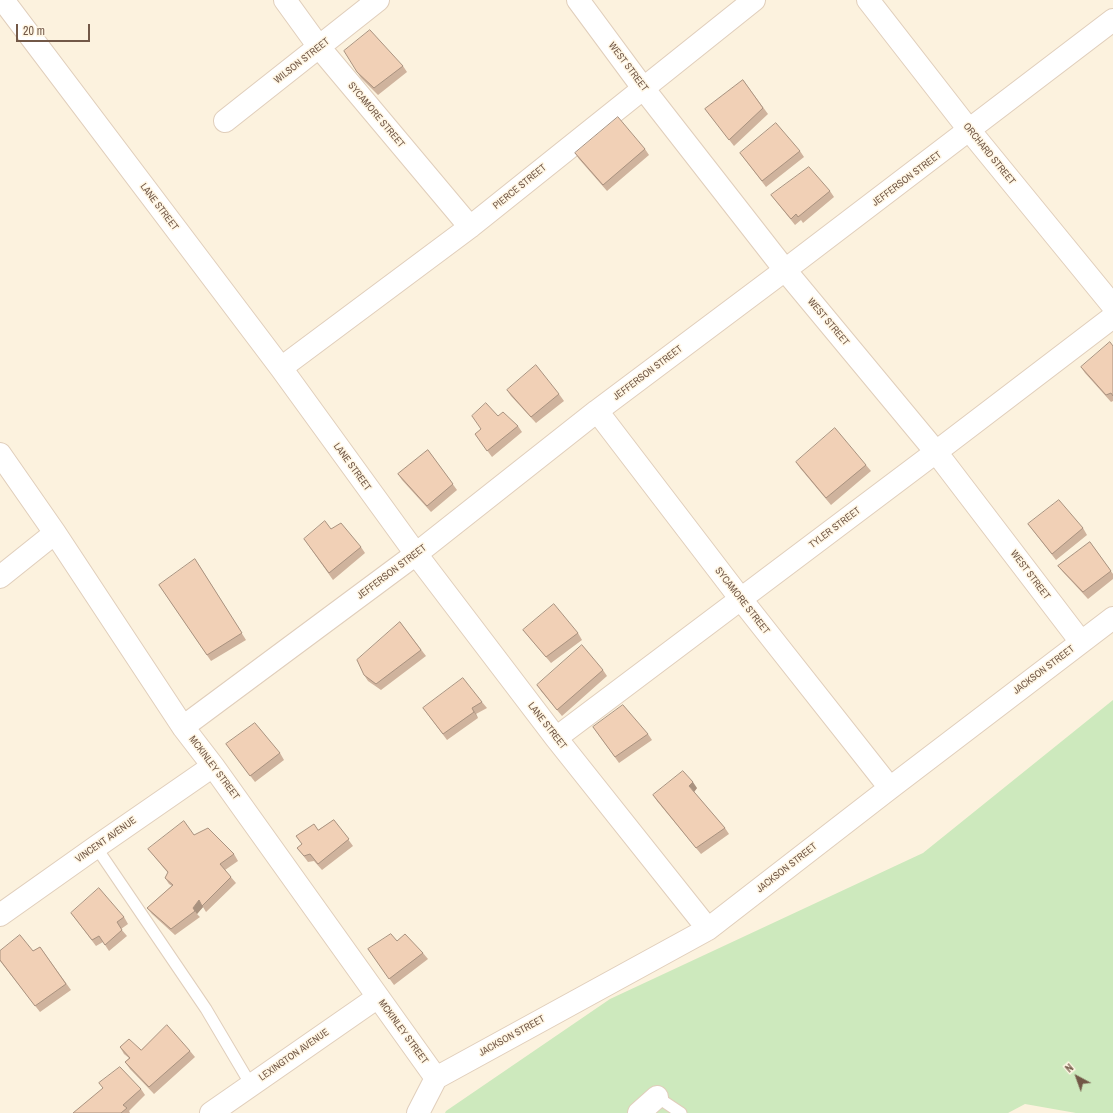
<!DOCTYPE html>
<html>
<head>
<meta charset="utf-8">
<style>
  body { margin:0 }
  #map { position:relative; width:1113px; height:1113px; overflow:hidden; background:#fcf2de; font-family:"Archivo Narrow",sans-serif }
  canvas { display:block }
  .north { position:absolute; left:1057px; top:1057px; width:40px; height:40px; -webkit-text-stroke:3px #fff6e4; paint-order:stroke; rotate:319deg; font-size:11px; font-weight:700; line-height:16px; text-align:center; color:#725847 }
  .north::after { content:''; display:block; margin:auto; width:14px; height:18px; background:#725847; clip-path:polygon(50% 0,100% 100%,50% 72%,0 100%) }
  .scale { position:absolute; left:16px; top:24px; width:74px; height:18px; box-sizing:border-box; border:2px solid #725847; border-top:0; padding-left:5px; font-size:12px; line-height:14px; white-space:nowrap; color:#725847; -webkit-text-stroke:3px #fff6e4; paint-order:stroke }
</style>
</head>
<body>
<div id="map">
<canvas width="1113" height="1113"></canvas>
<div class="north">N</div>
<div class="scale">20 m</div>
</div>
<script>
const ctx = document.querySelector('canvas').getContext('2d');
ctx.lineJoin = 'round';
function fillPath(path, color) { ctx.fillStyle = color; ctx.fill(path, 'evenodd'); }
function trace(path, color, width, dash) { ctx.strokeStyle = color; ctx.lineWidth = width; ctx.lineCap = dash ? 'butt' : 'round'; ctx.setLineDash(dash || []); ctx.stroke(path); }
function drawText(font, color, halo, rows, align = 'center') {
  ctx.font = font + ' "Archivo Narrow",sans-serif'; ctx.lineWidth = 3; ctx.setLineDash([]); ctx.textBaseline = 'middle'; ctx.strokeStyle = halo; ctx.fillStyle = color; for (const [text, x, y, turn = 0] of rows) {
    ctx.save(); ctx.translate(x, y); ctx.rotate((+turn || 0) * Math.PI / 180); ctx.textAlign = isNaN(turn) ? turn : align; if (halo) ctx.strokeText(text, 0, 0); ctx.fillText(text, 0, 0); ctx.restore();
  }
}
fillPath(new Path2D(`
  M1113,700v413h-37l-51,-9 -17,9h-563l1,-2 164,-112 313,-146z`), '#cde9bd');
const service = new Path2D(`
  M96,847l110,162 45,76
  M657,1097l24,16`);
const minor = new Path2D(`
  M3,0l278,368 135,186 140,184 152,191
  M285,0l34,47 151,180
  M578,0l65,88 142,182 151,182 145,190
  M868,0l102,131 143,175
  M225,121l153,-121
  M281,368l189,-141 284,-227
  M597,411l143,187 150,190
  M0,454l55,79 128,194 30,39 223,312
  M0,577l55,-44
  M183,727l233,-173 181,-143 188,-141 328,-250
  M556,738l380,-286 177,-135
  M0,915l96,-68 117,-81
  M436,1078l272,-149 182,-141 223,-170
  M211,1113l167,-116
  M418,1113l18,-35
  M639,1113l18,-16`);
trace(service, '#e0cebb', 13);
trace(minor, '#e0cebb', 24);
trace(service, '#fff', 11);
trace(minor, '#fff', 22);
fillPath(new Path2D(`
  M403,66l4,6 -29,23 -17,-17 -4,-6z
  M743,80l25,34 -34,32 -29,-37z
  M645,149l4,6 -42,36 -28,-32 -4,-6z
  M800,151l4,6 -38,30 -26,-34z
  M830,191l4,6 -31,26 -2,-3 -6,5 -24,-30z
  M1113,346v55l-2,1 -26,-29 -4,-6z
  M507,390l52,4 5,7 -28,22 -25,-27z
  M498,416l20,10 4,6 -30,25 -17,-23z
  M428,450l29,40 -26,22 -29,-32 -4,-6z
  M796,462l70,3 5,6 -40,34 -31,-37z
  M1028,524l55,4 4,7 -31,25z
  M331,529l30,18 4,6 -32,27 -29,-41z
  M1090,542l23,32v5l-25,20 -25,-27 -5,-6z
  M199,565l47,75 -35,21 -52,-76z
  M400,622l26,34 -45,34 -13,-9 -4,-6z
  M523,630l55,3 4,7 -31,23 -23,-27z
  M603,670l4,6 -45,40 -21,-25 -4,-6z
  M482,702l5,6 -11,6 2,4 -31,22 -24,-32z
  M593,727l55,7 4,6 -33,23z
  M226,744l54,9 4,7 -29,22z
  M697,788l-3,4 31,36 4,6 -28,20 -44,-53 -4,-6z
  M334,820l19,26 -31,24 -8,-9 -6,1 -6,-8 -5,-6 5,-4 -6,-8 22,-6z
  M194,835l40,19 4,7 -13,9 11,13 -30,29 -3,-5 -6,7 3,3 -25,18 -23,-21 -5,-6 25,-22 -3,-2 -4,-6 3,-5 -20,-24z
  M71,913l53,4 4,7 -7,5 6,7 -18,15 -6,-9 -7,4z
  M397,941l26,12 5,6 -34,26 -26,-36z
  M40,947l31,43 -31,22 -40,-51v-10h33z
  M120,1047l21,3 49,1 5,6 -41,37 -24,-25 -5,-7 4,-4 -5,-4z
  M141,1089l4,6 -16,16 1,2h-57z`), '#cfb39d');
fillPath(new Path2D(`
  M472,708l4,6 2,4 -4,-6z
  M693,782l4,6 -3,4 -5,-6z
  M199,900l4,7 -6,7 -4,-6z`), '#a9927f');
const building = new Path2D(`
  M370,30l33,36 -29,22 -17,-16 -13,-21z
  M743,80l20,28 -34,32 -24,-31z
  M618,117l27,32 -42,36 -28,-32z
  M776,123l24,28 -38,30 -22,-28z
  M809,167l21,24 -32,26 -2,-3 -5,5 -20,-24z
  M1110,342l3,4v50l-2,-3 -5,2 -25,-28z
  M536,365l23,29 -28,23 -24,-27z
  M486,403l12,13 5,-4 15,14 -31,25 -12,-17 6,-5 -9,-13z
  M835,428l31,37 -40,33 -30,-36z
  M428,450l25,34 -26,22 -29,-32z
  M1059,500l24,28 -31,26 -24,-30z
  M325,521l6,8 10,-6 20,24 -32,26 -25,-34z
  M1090,542l21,29 -28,21 -25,-26z
  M195,559l47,74 -35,22 -48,-70z
  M554,604l24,29 -32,24 -23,-27z
  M400,622l21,28 -45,34 -12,-9 -7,-15z
  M582,645l21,25 -46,40 -20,-25z
  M463,678l19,24 -10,6 2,4 -31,22 -20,-26z
  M623,705l25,29 -33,23 -22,-30z
  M255,723l25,30 -30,23 -24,-32z
  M683,771l10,11 -4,4 36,42 -29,20 -43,-53z
  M334,820l15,19 -31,25 -8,-10 -6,2 -7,-8 5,-4 -6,-8 18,-12 4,6z
  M184,821l10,14 14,-7 26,26 -14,10 11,13 -29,29 -3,-6 -6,8 2,3 -24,18 -24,-21 26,-23 -8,-7 3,-6 -20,-23z
  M99,888l25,29 -7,5 5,8 -17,15 -6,-9 -7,4 -21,-27z
  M391,934l6,7 8,-7 18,19 -34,26 -21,-30z
  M20,935l13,16 7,-4 26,37 -31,22 -35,-46v-9z
  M167,1025l23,26 -41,36 -24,-25 5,-4 -10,-11 9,-8 12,11z
  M120,1067l21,22 -18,16 4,3 -6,5h-48l30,-25 -4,-5z`);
fillPath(building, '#f1d0b6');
trace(building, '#a9927f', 1);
drawText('10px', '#725847', '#fff6e4', [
  ["WILSON STREET",302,61,-38],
  ["WEST STREET",628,67,53],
  ["SYCAMORE STREET",376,115,50],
  ["ORCHARD STREET",989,154,51],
  ["JEFFERSON STREET",907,179,-37],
  ["PIERCE STREET",520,187,-39],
  ["LANE STREET",159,207,53],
  ["WEST STREET",828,322,50],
  ["JEFFERSON STREET",648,373,-37],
  ["LANE STREET",352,467,54],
  ["TYLER STREET",835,528,-37],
  ["JEFFERSON STREET",392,572,-37],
  ["WEST STREET",1030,575,53],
  ["SYCAMORE STREET",742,601,52],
  ["JACKSON STREET",1044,670,-37],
  ["LANE STREET",547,726,52],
  ["MCKINLEY STREET",214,768,53],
  ["VINCENT AVENUE",106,840,-35],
  ["JACKSON STREET",787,868,-38],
  ["MCKINLEY STREET",403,1032,54],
  ["JACKSON STREET",512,1036,-29],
  ["LEXINGTON AVENUE",294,1055,-35]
]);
</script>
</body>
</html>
